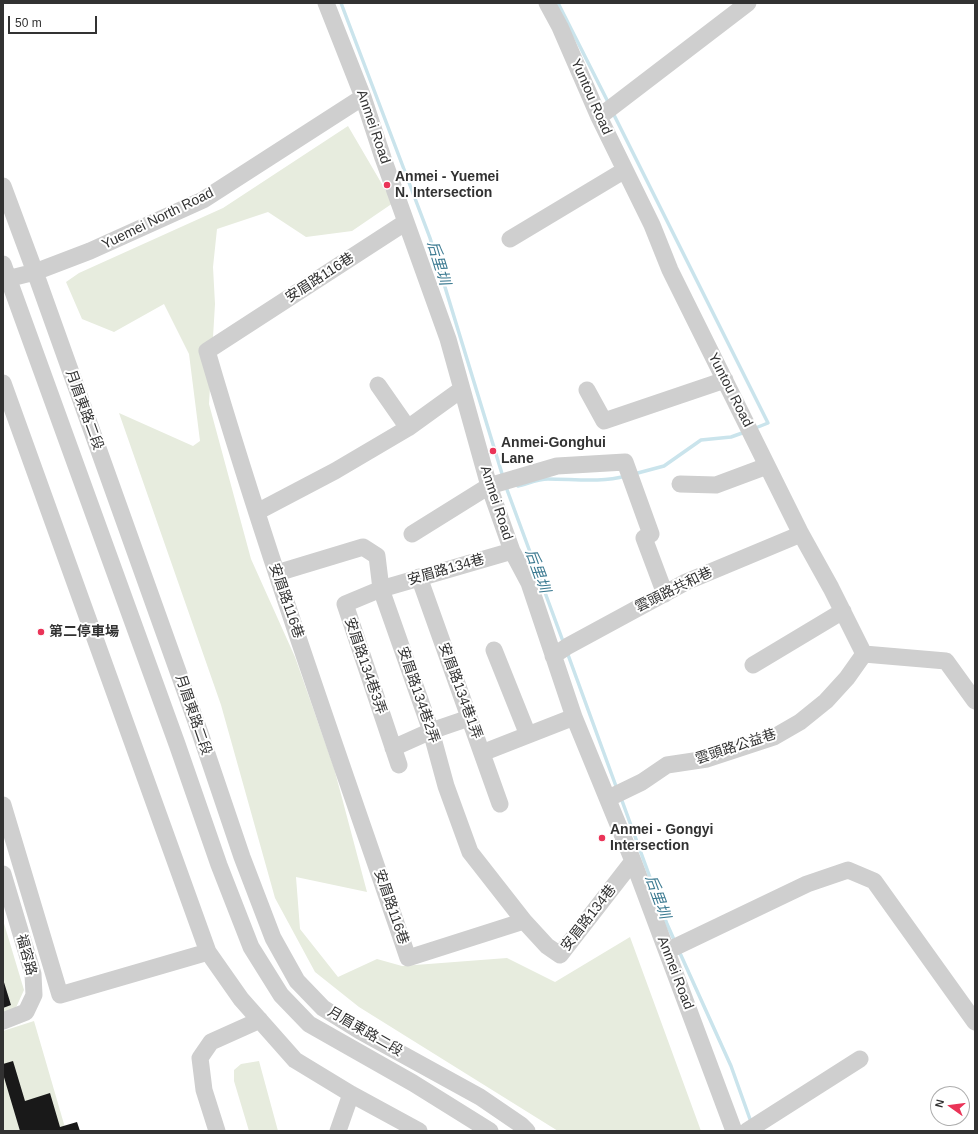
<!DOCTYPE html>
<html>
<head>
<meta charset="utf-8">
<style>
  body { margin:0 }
  #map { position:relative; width:978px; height:1134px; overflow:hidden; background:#fff; font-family:Helvetica,sans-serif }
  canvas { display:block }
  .frame { position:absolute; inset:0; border:4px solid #323232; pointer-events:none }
  .north { position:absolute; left:930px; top:1086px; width:40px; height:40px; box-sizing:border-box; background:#fff; border:1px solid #adadad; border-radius:50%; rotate:284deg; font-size:11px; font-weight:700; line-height:16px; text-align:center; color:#323232 }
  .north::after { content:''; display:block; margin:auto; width:14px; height:18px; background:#ea3458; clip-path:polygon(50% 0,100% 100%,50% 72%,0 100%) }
  .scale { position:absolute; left:8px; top:16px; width:89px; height:18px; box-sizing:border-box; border:2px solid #323232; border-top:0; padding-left:5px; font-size:12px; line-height:14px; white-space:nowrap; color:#323232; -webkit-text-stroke:3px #fff; paint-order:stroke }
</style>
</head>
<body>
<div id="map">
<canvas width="978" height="1134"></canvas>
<div class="frame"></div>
<div class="north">N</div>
<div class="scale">50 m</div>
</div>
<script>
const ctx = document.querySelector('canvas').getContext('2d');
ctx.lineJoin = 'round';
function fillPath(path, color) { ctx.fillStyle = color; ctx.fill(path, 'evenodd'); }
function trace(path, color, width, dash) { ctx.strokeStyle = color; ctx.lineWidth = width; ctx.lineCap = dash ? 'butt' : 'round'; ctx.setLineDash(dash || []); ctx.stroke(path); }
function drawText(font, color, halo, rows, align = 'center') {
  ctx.font = font + ' Helvetica,"Noto Sans TC",sans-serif'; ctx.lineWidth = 4; ctx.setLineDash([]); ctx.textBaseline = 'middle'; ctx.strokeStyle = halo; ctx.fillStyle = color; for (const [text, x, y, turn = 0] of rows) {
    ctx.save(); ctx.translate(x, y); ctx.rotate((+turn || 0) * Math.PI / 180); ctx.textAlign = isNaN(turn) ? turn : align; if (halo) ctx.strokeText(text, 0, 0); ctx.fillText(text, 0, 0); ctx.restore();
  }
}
fillPath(new Path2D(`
  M348,126l45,77 -41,28 -46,6 -38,-25 -51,17 -4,38 2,37 -6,100 42,155 44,98 39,111 33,124 -71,-15 4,52 38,48 39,-18 25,7 105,-8 48,24 75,-45 71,194h-143l-199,-124 -44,-35 -40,-74 -54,-193 -102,-292 74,33 7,-5 -11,-87 -25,-50 -50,28 -32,-13 -16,-37 13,-9 144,-65z
  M3,920l21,70 -10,22 -11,3z
  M34,1021l32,110h-63v-100z
  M259,1061l19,70h-29l-15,-50v-11l7,-6z`), '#e7ecde');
trace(new Path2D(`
  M341,3l89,235 73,239
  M558,3l51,101
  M612,111l156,312 -15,6
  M634,474l30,-8 37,-26 30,-3 14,-5
  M518,486c9,-2 20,-7 30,-7 26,0 52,4 78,-3
  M506,487l58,157
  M567,652l50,137
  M621,798l46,126 8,18
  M679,951l52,115 20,56`), '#cae4ec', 3.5);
fillPath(new Path2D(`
  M3,979l8,26 -8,3z
  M13,1061l12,40 25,-8 10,34 17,-5 3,9h-60l-17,-57v-10z`), '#191919');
trace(new Path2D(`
  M326,3l37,94 20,61 65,181 41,147 23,65 17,32 45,134 59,144 101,270
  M547,3l13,24 39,90 53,108 18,45 131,264 30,54 33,66 82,7 29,40
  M599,117l149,-114
  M3,186l32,86 165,461 42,124 31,81 24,43 26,27 37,23 120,66 41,28 6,6
  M406,222l-199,129c60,205 132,405 201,607l116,-37
  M510,239l115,-69
  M3,264l174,480 42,121 32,82 30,48 28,29 104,59 77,48
  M3,280l32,-8 55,-21 113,-51 160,-103
  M3,383l205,569 33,47 54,61 56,34 68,37
  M378,385l30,43
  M587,390l17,31 121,-41
  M680,484l36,1 51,-19
  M257,512l78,-41 73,-43 54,-39
  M412,534l77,-48 68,-20 68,-4 26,72 -7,4 21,56
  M277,573l86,-26 14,9 4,33 50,142 15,55 24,66 54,69 23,25 13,9 73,-94
  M419,577l81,227
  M494,650l34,85
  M553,656l15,-10 118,-64 115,-48
  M753,665l90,-54
  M393,748l38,-17 38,-13
  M482,753l92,-36
  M399,765l-54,-161 36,-15 131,-38
  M609,798l33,-16 25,-17 40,-6 67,-22 26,-15 26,-21 21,-23 17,-24
  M3,805l57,190 148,-43
  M3,874l30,100 1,21 -8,17 -23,9
  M667,951l140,-67 41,-14 26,11 101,141
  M217,1131l-13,-41 -4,-32 11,-16 49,-22
  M338,1131l13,-37
  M747,1131l113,-72`), '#cfcfcf', 17);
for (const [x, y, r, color] of [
  [387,185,4,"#ea3458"],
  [493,451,4,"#ea3458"],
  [41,632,4,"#ea3458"],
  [602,838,4,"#ea3458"]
]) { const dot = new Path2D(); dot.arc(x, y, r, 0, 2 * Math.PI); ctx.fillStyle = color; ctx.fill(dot); trace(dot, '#fff', 1.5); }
drawText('14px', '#323232', '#fff', [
  ["Yuntou Road",591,97,66],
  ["Anmei Road",373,127,71],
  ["Yuemei North Road",158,219,-26],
  ["安眉路116巷",320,278,-33],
  ["Yuntou Road",730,390,63],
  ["月眉東路二段",84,410,70],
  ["Anmei Road",496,503,72],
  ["安眉路134巷",446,570,-16],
  ["雲頭路共和巷",674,590,-26],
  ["安眉路116巷",286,601,71],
  ["安眉路134巷3弄",365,666,71],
  ["安眉路134巷1弄",460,691,70],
  ["安眉路134巷2弄",418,695,71],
  ["月眉東路二段",193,715,71],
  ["雲頭路公益巷",736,747,-18],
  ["安眉路116巷",391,907,71],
  ["安眉路134巷",589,918,-52],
  ["福容路",26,955,75],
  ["Anmei Road",675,973,69],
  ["月眉東路二段",365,1032,30]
]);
drawText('bold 14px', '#323232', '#fff', [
  ["Anmei - Yuemei",395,177],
  ["N. Intersection",395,193],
  ["Anmei-Gonghui",501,443],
  ["Lane",501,459],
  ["第二停車場",49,632],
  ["Anmei - Gongyi",610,830],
  ["Intersection",610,846]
], 'left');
drawText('italic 15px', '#3b7a91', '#fff', [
  ["后里圳",438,263,73],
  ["后里圳",537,571,70],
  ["后里圳",657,897,70]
]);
</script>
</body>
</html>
